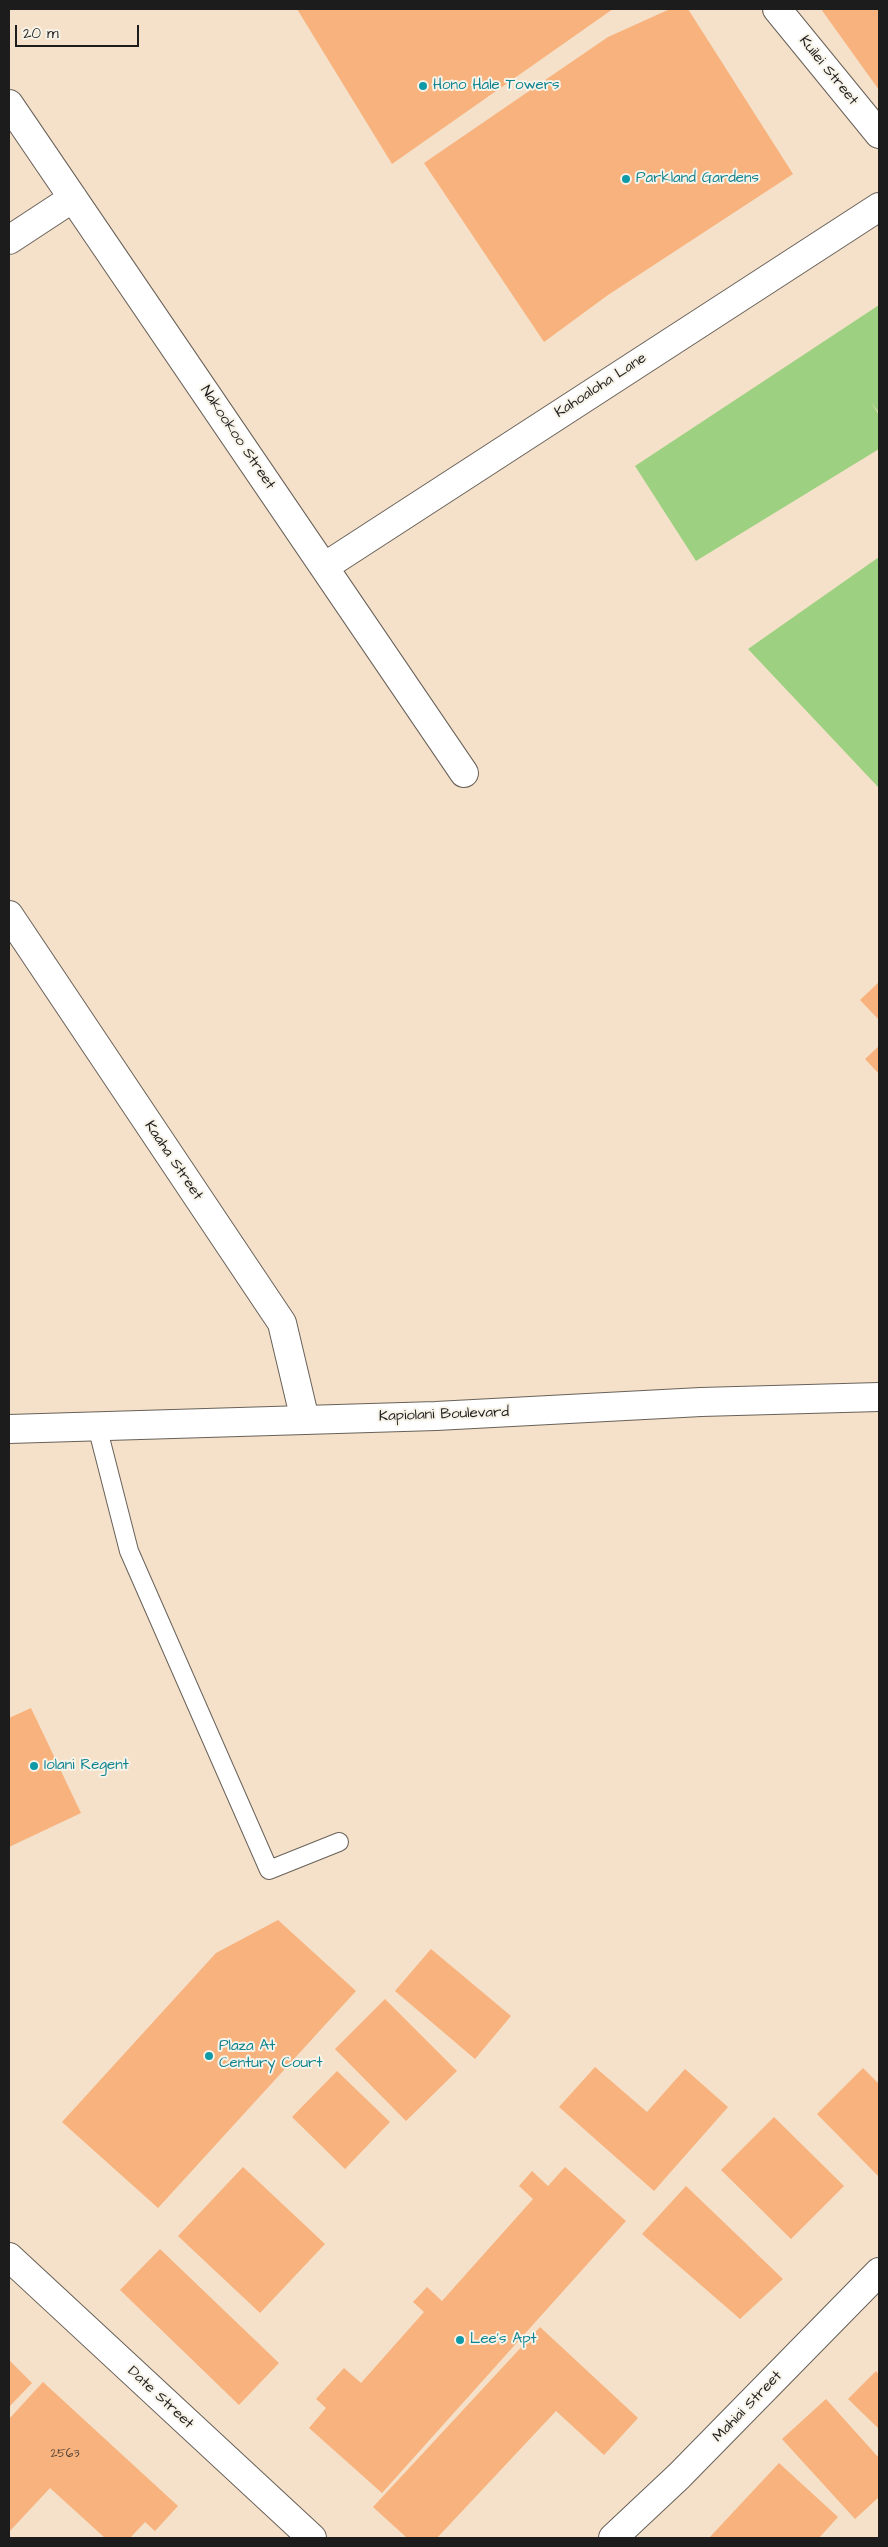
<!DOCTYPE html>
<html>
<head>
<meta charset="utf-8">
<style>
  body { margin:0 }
  #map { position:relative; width:888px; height:2547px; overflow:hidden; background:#f5e1c9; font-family:"Architects Daughter",sans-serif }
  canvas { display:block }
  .frame { position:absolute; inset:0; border:10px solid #1c1c1c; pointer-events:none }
  .scale { position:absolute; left:15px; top:25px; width:124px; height:22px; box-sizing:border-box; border:2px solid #1c1c1c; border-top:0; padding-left:6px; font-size:15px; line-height:18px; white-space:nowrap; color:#1c1c1c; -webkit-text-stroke:4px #f7f3e8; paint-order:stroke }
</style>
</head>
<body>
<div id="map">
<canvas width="888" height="2547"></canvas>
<div class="frame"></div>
<div class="scale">20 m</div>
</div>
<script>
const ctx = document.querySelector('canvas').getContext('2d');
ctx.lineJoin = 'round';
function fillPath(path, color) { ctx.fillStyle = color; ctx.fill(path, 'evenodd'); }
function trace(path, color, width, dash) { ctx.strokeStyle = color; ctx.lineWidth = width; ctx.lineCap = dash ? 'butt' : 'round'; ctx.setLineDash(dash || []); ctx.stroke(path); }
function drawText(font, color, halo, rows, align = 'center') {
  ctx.font = font + ' "Architects Daughter",sans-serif'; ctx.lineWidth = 4; ctx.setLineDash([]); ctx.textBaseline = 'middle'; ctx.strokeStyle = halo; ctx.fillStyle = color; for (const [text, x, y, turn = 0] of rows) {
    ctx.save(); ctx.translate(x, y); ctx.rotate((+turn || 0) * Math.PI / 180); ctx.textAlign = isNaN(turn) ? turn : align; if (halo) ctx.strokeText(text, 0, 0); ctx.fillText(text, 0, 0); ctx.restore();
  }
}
fillPath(new Path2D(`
  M879,305v108l-8,-11 8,13v34l-183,112 -61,-95z
  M879,557v231l-131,-139z`), '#9dd181');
fillPath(new Path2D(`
  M297,9h316l-221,155z
  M670,9h18l105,165 -185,121 -64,47 -120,-179 184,-126z
  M821,9h58v81z
  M879,982v38l-19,-20z
  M879,1046v28l-14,-15z
  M31,1708l50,105 -72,34v-129z
  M278,1920l78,71 -198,217 -96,-86 154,-169z
  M431,1949l80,67 -36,43 -80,-68z
  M385,1999l72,72 -51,50 -71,-72z
  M595,2067l52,45 38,-43 43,38 -74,84 -95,-84z
  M863,2068l16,16v93l-62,-63z
  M337,2071l53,51 -45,47 -53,-52z
  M774,2117l70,69 -53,53 -70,-69z
  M243,2167l82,77 -65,69 -82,-77z
  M565,2167l61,54 -244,272 -73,-65 17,-20 -10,-9 28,-31 17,15 63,-71 -11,-10 14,-15 15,14 91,-102 -14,-13 13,-15 16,15z
  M686,2186l97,93 -43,40 -98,-85z
  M160,2249l119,114 -40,42 -119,-115z
  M540,2327l98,91 -34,37 -48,-44 -119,127h-30l-34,-31z
  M9,2360l23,23 -23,24z
  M876,2371l3,4v54l-31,-30z
  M43,2382l135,124 -23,25 -10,-9 -15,16h-25l-55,-50 -41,44v-113z
  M826,2399l53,59v39l-24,22 -73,-80z
  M779,2463l59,54 -19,21h-110z`), '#f7b27d');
const lane = new Path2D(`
  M97,1426l32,125 140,319 70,-28`);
const street = new Path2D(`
  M777,9l102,125
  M9,104l455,669
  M9,240l64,-42
  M324,567l555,-360
  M9,915l273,408 23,97
  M613,2538l66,-62 200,-204`);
const secondary = new Path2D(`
  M9,2257l303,281`);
const primary = new Path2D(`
  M9,1429l427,-13 265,-14 178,-5`);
trace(lane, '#686159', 20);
trace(street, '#686159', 30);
trace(secondary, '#686159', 30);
trace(primary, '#686159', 30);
trace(lane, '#fff', 18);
trace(street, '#fff', 28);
trace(secondary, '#fff', 28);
trace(primary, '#fff', 28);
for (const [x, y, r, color] of [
  [423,86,5,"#0f9aa8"],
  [626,179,5,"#0f9aa8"],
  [34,1766,5,"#0f9aa8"],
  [209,2056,5,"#0f9aa8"],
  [460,2340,5,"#0f9aa8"]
]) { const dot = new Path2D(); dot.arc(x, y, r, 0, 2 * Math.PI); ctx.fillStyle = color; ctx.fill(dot); trace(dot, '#f7f3e8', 2); }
drawText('12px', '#534234', null, [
  ["2563",65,2454]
]);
drawText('15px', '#1c1c1c', '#f7f3e8', [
  ["Kuilei Street",828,71,51],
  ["Kahoaloha Lane",601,386,-33],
  ["Nakookoo Street",237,438,56],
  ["Kaaha Street",173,1161,56],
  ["Kapiolani Boulevard",444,1415,-2],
  ["Date Street",160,2398,43],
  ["Mahiai Street",748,2407,-46]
]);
drawText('15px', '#0d838f', '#f7f3e8', [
  ["Hono Hale Towers",433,86],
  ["Parkland Gardens",636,179],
  ["Iolani Regent",44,1766],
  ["Plaza At",219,2047],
  ["Century Court",219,2064],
  ["Lee’s Apt",470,2340]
], 'left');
</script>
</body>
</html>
